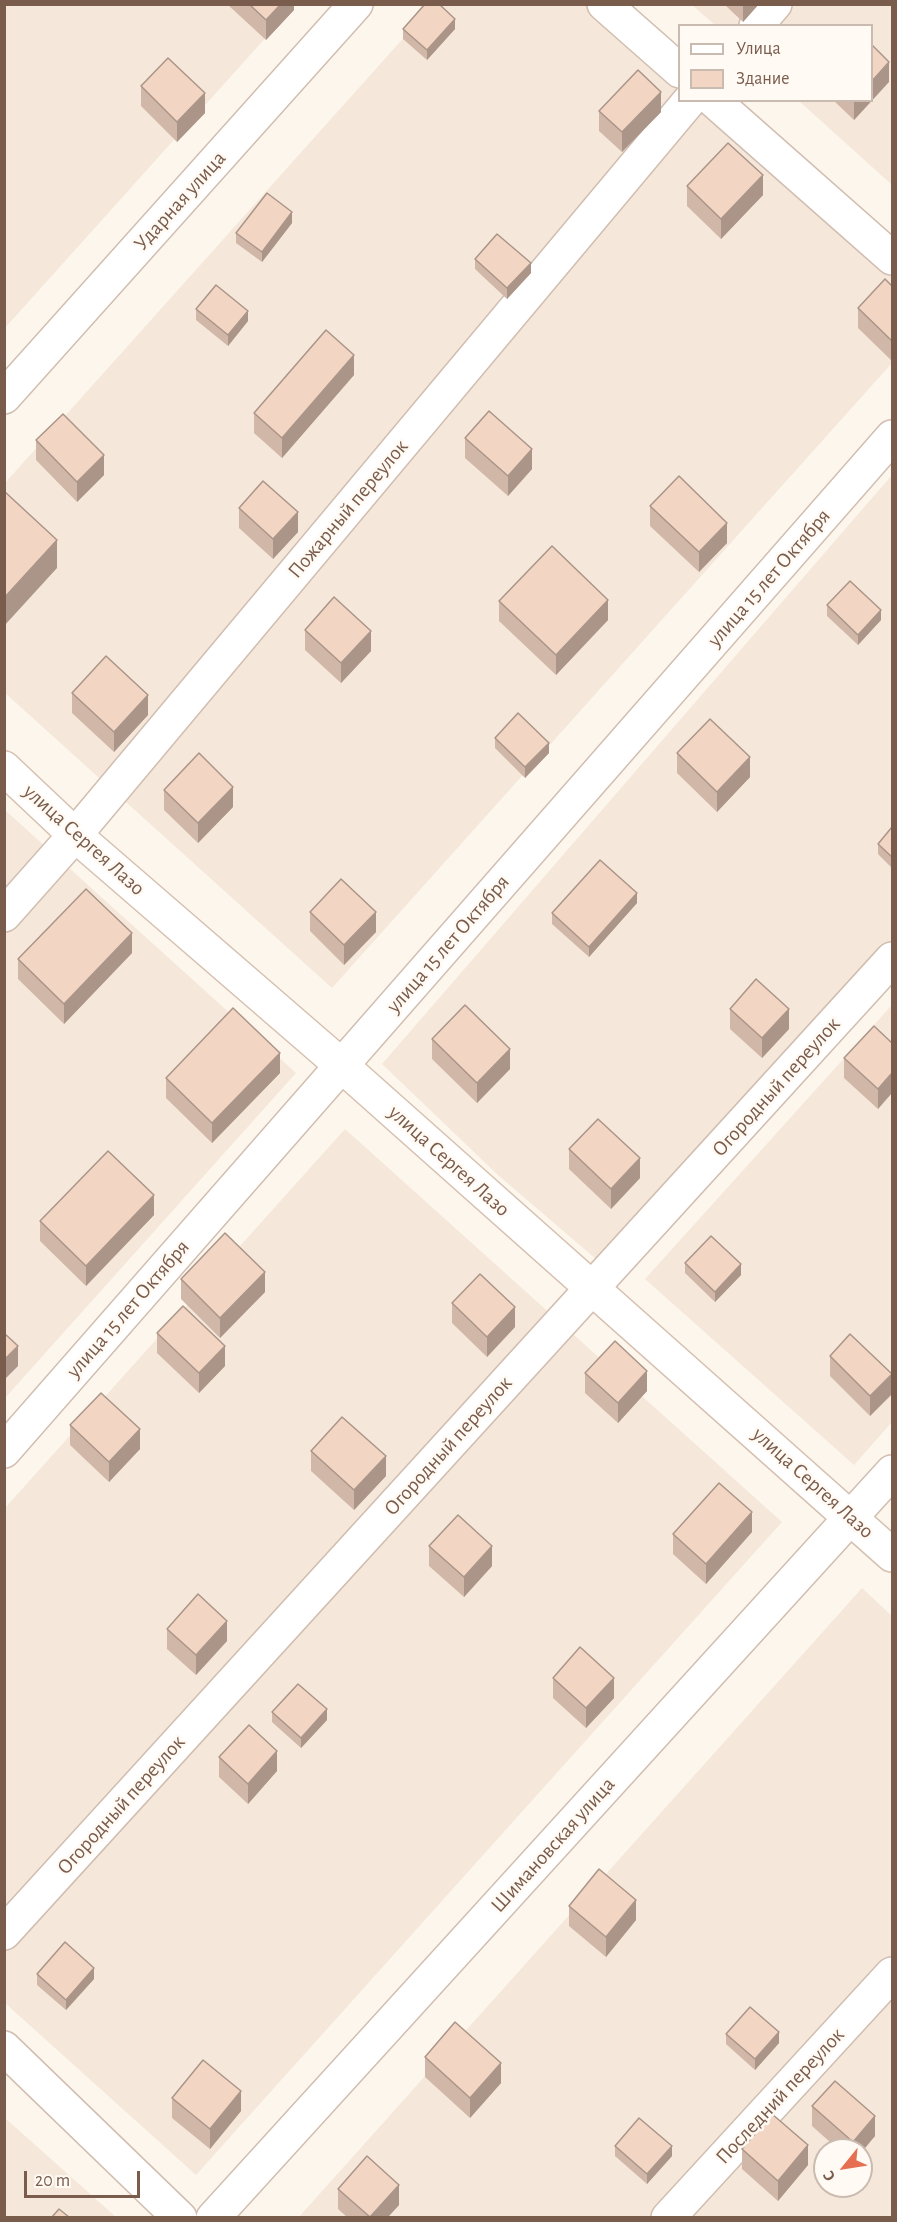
<!DOCTYPE html>
<html>
<head>
<meta charset="utf-8">
<style>
  body { margin:0 }
  #map { position:relative; width:897px; height:2222px; overflow:hidden; background:#fdf6ec; font-family:"Alegreya Sans",sans-serif }
  canvas { display:block }
  .frame { position:absolute; inset:0; border:6px solid #7a5c4d; pointer-events:none }
  .legend { position:absolute; left:678px; top:24px; width:195px; height:78px; box-sizing:border-box; background:#fffaf3; border:2px solid #cabbb1; margin:0; padding:8px 10px; list-style:none; font-size:18px; color:#7a5c4d }
  .legend li { display:flex; align-items:center; gap:12px; height:30px }
  .legend b { width:30px; border:2px solid #cabbb1 }
  .north { position:absolute; left:813px; top:2138px; width:60px; height:60px; box-sizing:border-box; background:#fffaf3; border:2px solid #cabbb1; border-radius:50%; rotate:240deg; font-size:16px; font-weight:700; line-height:24px; text-align:center; color:#7a5c4d }
  .north::after { content:''; display:block; margin:auto; width:21px; height:27px; background:#e76f51; clip-path:polygon(50% 0,100% 100%,50% 72%,0 100%) }
  .scale { position:absolute; left:24px; top:2171px; width:116px; height:27px; box-sizing:border-box; border:3px solid #7a5c4d; border-top:0; padding-left:8px; font-size:18px; line-height:21px; white-space:nowrap; color:#7a5c4d; -webkit-text-stroke:4px #fffaf3; paint-order:stroke }
</style>
</head>
<body>
<div id="map">
<canvas width="897" height="2222"></canvas>
<div class="frame"></div>
<ul class="legend">
<li><b style="height:8px;background:#fff"></b>Улица</li>
<li><b style="height:16px;background:#f3d5c3"></b>Здание</li>
</ul>
<div class="north">С</div>
<div class="scale">20 m</div>
</div>
<script>
const ctx = document.querySelector('canvas').getContext('2d');
ctx.lineJoin = 'round';
function fillPath(path, color) { ctx.fillStyle = color; ctx.fill(path, 'evenodd'); }
function trace(path, color, width, dash) { ctx.strokeStyle = color; ctx.lineWidth = width; ctx.lineCap = dash ? 'butt' : 'round'; ctx.setLineDash(dash || []); ctx.stroke(path); }
function drawText(font, color, halo, rows, align = 'center') {
  ctx.font = font + ' "Alegreya Sans",sans-serif'; ctx.lineWidth = 5; ctx.setLineDash([]); ctx.textBaseline = 'middle'; ctx.strokeStyle = halo; ctx.fillStyle = color; for (const [text, x, y, turn = 0] of rows) {
    ctx.save(); ctx.translate(x, y); ctx.rotate((+turn || 0) * Math.PI / 180); ctx.textAlign = isNaN(turn) ? turn : align; if (halo) ctx.strokeText(text, 0, 0); ctx.fillText(text, 0, 0); ctx.restore();
  }
}
fillPath(new Path2D(`
  M5,5h290l-290,323z
  M433,5h164l82,74 1,21 23,1 189,169v93l-560,625 -327,-295v-210z
  M692,5h200v180l-93,-84 73,-1v-74l-157,-1z
  M892,475v468l-289,322 -104,-89 -117,-112z
  M5,810l291,263 -291,325z
  M892,1005v417l-38,43 -209,-186z
  M345,1129l437,393 -586,653 -191,-172v-495z
  M862,1588l30,28v601l-594,1zM825,2150h36v36h-36z
  M5,2118l111,99h-111z`), '#f5e8da');
const minor = new Path2D(`
  M604,4l76,67
  M756,26l19,-22
  M713,100l179,158
  M4,397l352,-393
  M4,915l71,-80 615,-735
  M4,1451l888,-1014
  M4,1933l888,-974
  M4,2048l176,170
  M213,2218l679,-746
  M668,2218l224,-244`);
const secondary = new Path2D(`
  M4,768l71,67 266,230 551,490`);
trace(minor, '#d1beb0', 36);
trace(secondary, '#d6c0b0', 36);
trace(minor, '#fff', 33);
trace(secondary, '#fff', 33);
fillPath(new Path2D(`
  M227,4h67v6l-28,30z
  M724,4h35l-16,18z
  M403,29h52l-28,31 -24,-21z
  M889,82l-35,38 -21,-20h39z
  M141,86l64,27 -28,29 -36,-36z
  M599,111l62,1 -39,40 -23,-21z
  M687,186l76,9 -42,44 -34,-33z
  M292,223l-30,39 -26,-19v-10z
  M475,259l56,14 -24,26 -32,-30z
  M892,286v75l-34,-33v-20z
  M196,309l52,12 -20,25 -32,-26z
  M354,375l-72,83 -28,-25v-20z
  M465,438l67,31 -24,27 -43,-38z
  M36,440l68,35 -27,27 -41,-42z
  M650,506l77,37 -28,29 -49,-46z
  M239,508l59,24 -25,27 -34,-31z
  M499,601l109,19 -52,55 -57,-54z
  M827,605l54,15 -23,25 -31,-29z
  M305,630l66,21 -30,32 -36,-33z
  M72,693l76,22 -34,37 -42,-39z
  M495,738l54,15 -24,25 -30,-30z
  M677,753l73,24 -33,35 -40,-39z
  M164,790l69,17 -35,36 -34,-33z
  M892,827v41l-14,-14v-10z
  M637,903l-48,54 -37,-33v-11z
  M310,912l66,20 -32,33 -34,-34z
  M132,953l-68,71 -46,-45v-20z
  M730,1009l59,20 -27,29 -32,-29z
  M432,1039l78,30 -33,34 -45,-44z
  M892,1043l-14,66 -34,-31v-20z
  M280,1073l-68,70 -46,-45v-20z
  M569,1149l71,29 -29,31 -42,-40z
  M154,1215l-68,71 -46,-45v-20z
  M685,1263l56,12 -26,27 -30,-29z
  M181,1279l84,13 -45,46 -39,-39z
  M452,1303l63,24 -28,30 -35,-34z
  M157,1333l68,33 -26,27 -42,-40z
  M830,1356l62,38 -22,22 -40,-40z
  M585,1373l62,18 -29,32 -33,-30z
  M70,1425l70,24 -31,33 -39,-37z
  M311,1451l75,25 -32,34 -43,-39z
  M752,1532l-46,52 -33,-30v-20z
  M429,1546l63,20 -28,31 -35,-31z
  M167,1629l60,12 -31,34 -29,-26z
  M553,1678l61,20 -28,30 -33,-30z
  M272,1712l55,8 -26,28 -29,-26z
  M219,1757l58,14 -29,33 -29,-27z
  M569,1906l67,14 -30,37 -37,-31z
  M37,1974l57,5 -28,31 -29,-25z
  M726,2034l53,9 -24,27 -29,-26z
  M425,2057l76,26 -31,35 -45,-41z
  M172,2098l69,13 -31,38 -38,-31z
  M812,2106l63,30 -14,14h-22l-27,-24z
  M615,2146l57,10 -25,28 -32,-28z
  M742,2149l66,16 -30,36 -36,-32z
  M338,2189l61,16 -11,12h-41l-9,-8z`), '#d1b7a8');
fillPath(new Path2D(`
  M281,4h13v6l-28,30v-20z
  M743,4h16l-16,18z
  M455,19v10l-28,31v-10z
  M889,62v20l-35,38v-20h18v-19z
  M661,92v20l-39,40v-20z
  M205,93v20l-28,29v-20z
  M763,175v20l-42,44v-20z
  M292,212v11l-30,39v-10z
  M531,263v10l-24,26v-11z
  M248,311v10l-20,25v-11z
  M354,355v20l-72,83v-20z
  M532,449v20l-24,27v-20z
  M104,455v20l-27,27v-20z
  M298,512v20l-25,27v-20z
  M727,523v20l-28,29v-20z
  M57,540v28l-53,58v-28z
  M608,600v20l-52,55v-20z
  M881,610v10l-23,25v-10z
  M371,631v20l-30,32v-20z
  M148,695v20l-34,37v-20z
  M549,743v10l-24,25v-11z
  M750,757v20l-33,35v-20z
  M233,787v20l-35,36v-20z
  M637,893v10l-48,54v-10z
  M376,912v20l-32,33v-20z
  M132,933v20l-68,71v-20z
  M789,1009v20l-27,29v-20z
  M510,1049v20l-33,34v-20z
  M280,1053v20l-68,70v-20z
  M6,1069v20l-2,2v-20z
  M892,1073v20l-14,16v-20z
  M640,1158v20l-29,31v-20z
  M154,1195v20l-68,71v-20z
  M741,1264v11l-26,27v-10z
  M265,1272v20l-45,46v-20z
  M515,1307v20l-28,30v-20z
  M18,1346v20l-14,14v-20z
  M225,1346v20l-26,27v-20z
  M647,1371v20l-29,32v-20z
  M892,1374v20l-22,22v-20z
  M140,1429v20l-31,33v-20z
  M386,1456v20l-32,34v-20z
  M752,1512v20l-46,52v-20z
  M492,1546v20l-28,31v-20z
  M227,1621v20l-31,34v-20z
  M614,1678v20l-28,30v-20z
  M327,1709v11l-26,28v-10z
  M277,1751v20l-29,33v-20z
  M636,1900v20l-30,37v-20z
  M94,1968v11l-28,31v-10z
  M779,2032v11l-24,27v-11z
  M501,2063v20l-31,35v-20z
  M241,2091v20l-31,38v-20z
  M875,2116v20l-14,17v-3h-8v-8z
  M808,2145v20l-30,36v-20z
  M672,2146v10l-25,28v-10z
  M399,2185v20l-11,12h-18z`), '#aa9588');
const building = new Path2D(`
  M249,4h32l-15,16z
  M425,4h14l16,15 -28,31 -24,-21z
  M872,45l17,17 -17,19z
  M168,58l37,35 -28,29 -36,-36z
  M638,70l23,22 -39,40 -23,-21z
  M728,143l35,32 -42,44 -34,-33z
  M267,193l25,19 -30,40 -26,-19z
  M497,234l34,29 -24,25 -32,-29z
  M885,279l7,7v55l-34,-33z
  M216,285l32,26 -20,24 -32,-26z
  M326,330l28,25 -72,83 -28,-25z
  M489,411l43,38 -24,27 -43,-38z
  M63,414l41,41 -27,27 -41,-42z
  M679,476l48,47 -28,29 -49,-46z
  M263,481l35,31 -25,27 -34,-31z
  M4,491l53,49 -53,58z
  M552,546l56,54 -52,55 -57,-54z
  M850,581l31,29 -23,25 -31,-30z
  M334,597l37,34 -30,32 -36,-33z
  M106,656l42,39 -34,37 -42,-39z
  M518,713l31,30 -24,24 -30,-29z
  M710,719l40,38 -33,35 -40,-39z
  M199,753l34,34 -35,36 -34,-33z
  M892,827v30l-14,-13z
  M600,860l37,33 -48,54 -37,-34z
  M341,879l35,33 -32,33 -34,-33z
  M86,889l46,44 -68,71 -46,-45z
  M756,979l33,30 -27,29 -32,-29z
  M465,1005l45,44 -33,34 -45,-44z
  M233,1008l47,45 -68,70 -46,-45z
  M874,1026l18,17v30l-14,16 -34,-31z
  M598,1119l42,39 -29,31 -42,-40z
  M108,1151l46,44 -68,71 -46,-45z
  M225,1233l40,39 -45,46 -39,-39z
  M711,1236l30,28 -26,28 -30,-29z
  M480,1274l35,33 -28,30 -35,-34z
  M183,1306l42,40 -26,27 -42,-40z
  M4,1333l14,13 -14,14z
  M850,1334l42,40 -22,22 -40,-40z
  M615,1341l32,30 -29,32 -33,-30z
  M101,1393l39,36 -31,33 -39,-37z
  M342,1417l44,39 -32,34 -43,-39z
  M719,1483l33,29 -46,52 -33,-30z
  M458,1515l34,31 -28,31 -35,-31z
  M198,1594l29,27 -31,34 -29,-26z
  M580,1647l34,31 -28,30 -33,-30z
  M298,1684l29,25 -26,29 -29,-26z
  M249,1725l28,26 -29,33 -29,-27z
  M599,1869l37,31 -30,37 -37,-31z
  M65,1942l29,26 -28,32 -29,-26z
  M750,2007l29,25 -24,27 -29,-25z
  M455,2022l46,41 -31,35 -45,-41z
  M203,2060l38,31 -31,38 -38,-31z
  M835,2081l40,35 -22,26 -41,-36z
  M772,2114l36,31 -30,36 -36,-32z
  M639,2118l33,28 -25,28 -32,-28z
  M367,2156l32,29 -29,32 -32,-28z
  M59,2209l10,8h-17z`);
fillPath(building, '#f3d5c3');
trace(building, '#aa9588', 1.5);
drawText('21px', '#7a5c4d', '#fffaf3', [
  ["Ударная улица",180,201,-48],
  ["Пожарный переулок",348,509,-50],
  ["улица 15 лет Октября",769,578,-49],
  ["улица Сергея Лазо",84,840,42],
  ["улица 15 лет Октября",448,944,-49],
  ["Огородный переулок",776,1087,-48],
  ["улица Сергея Лазо",449,1161,42],
  ["улица 15 лет Октября",128,1309,-49],
  ["Огородный переулок",448,1446,-48],
  ["улица Сергея Лазо",813,1483,42],
  ["Огородный переулок",121,1805,-48],
  ["Шимановская улица",553,1845,-48],
  ["Последний переулок",780,2096,-47]
]);
</script>
</body>
</html>
